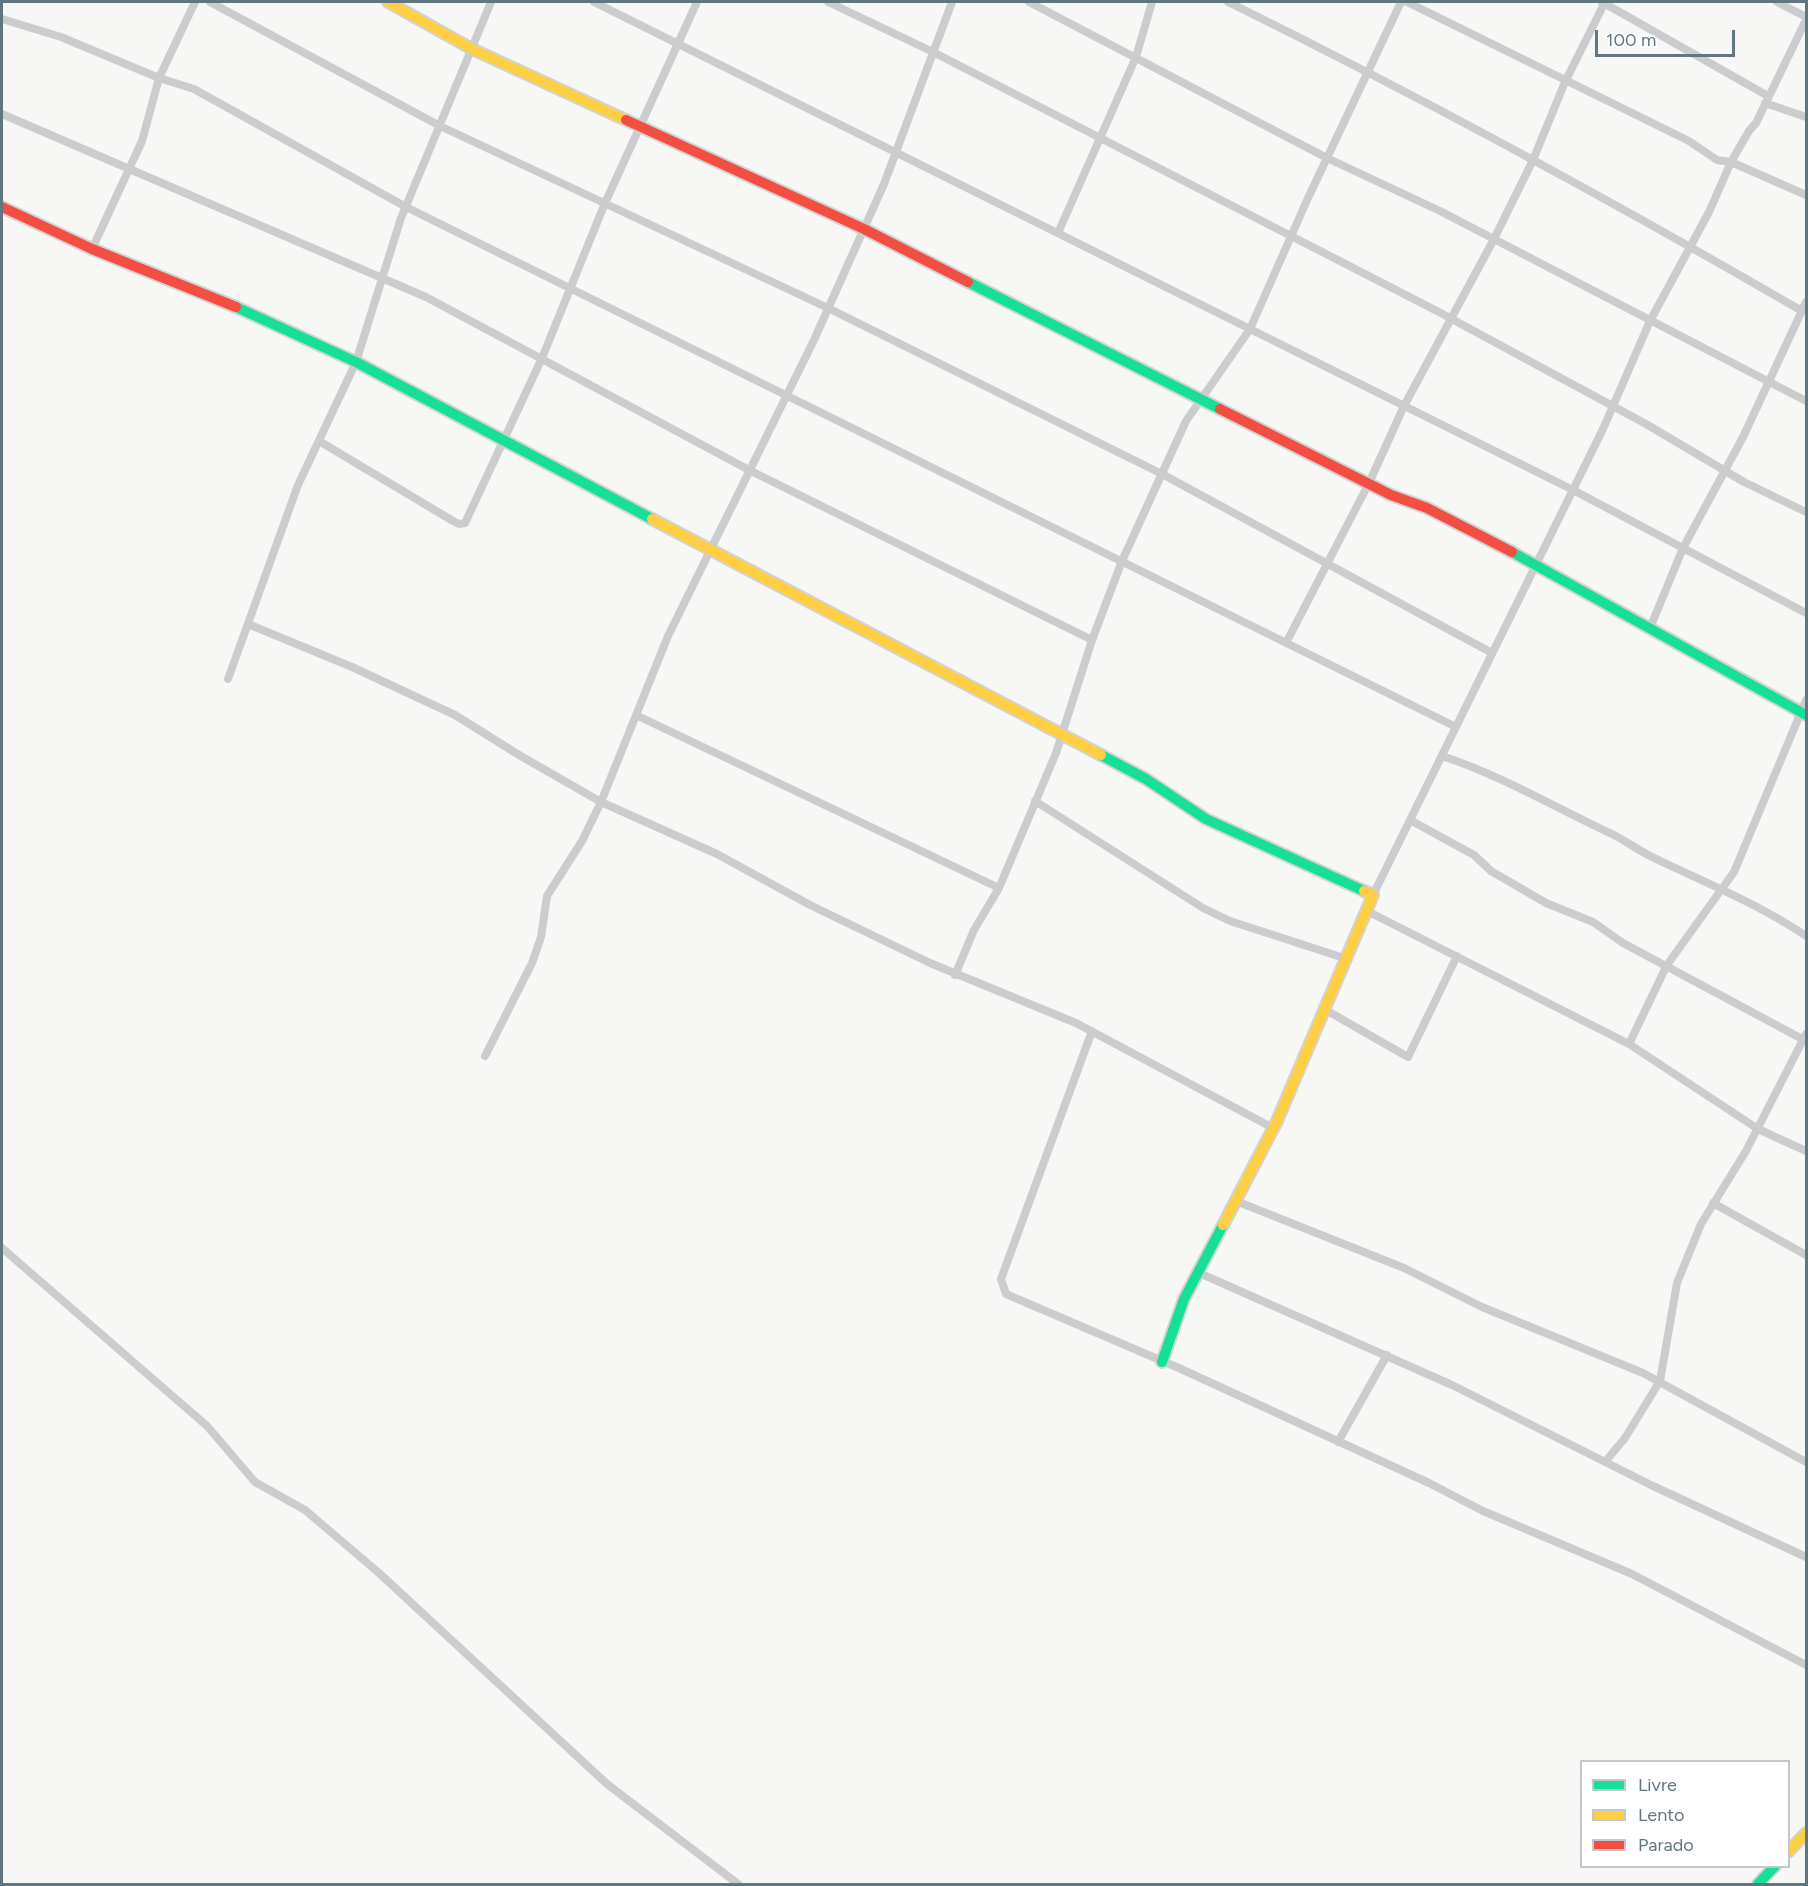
<!DOCTYPE html>
<html>
<head>
<meta charset="utf-8">
<style>
  body { margin:0 }
  #map { position:relative; width:1808px; height:1886px; overflow:hidden; background:#f7f7f6; font-family:Figtree,sans-serif }
  canvas { display:block }
  .frame { position:absolute; inset:0; border:3px solid #627680; pointer-events:none }
  .legend { position:absolute; left:1580px; top:1760px; width:210px; height:108px; box-sizing:border-box; background:#fff; border:2px solid #c0c8cc; margin:0; padding:8px 10px; list-style:none; font-size:18px; color:#627680 }
  .legend li { display:flex; align-items:center; gap:12px; height:30px }
  .legend b { width:30px; border:2px solid #c0c8cc }
  .scale { position:absolute; left:1595px; top:30px; width:140px; height:27px; box-sizing:border-box; border:3px solid #627680; border-top:0; padding-left:8px; font-size:18px; line-height:21px; white-space:nowrap; color:#627680; -webkit-text-stroke:4px #fff; paint-order:stroke }
</style>
</head>
<body>
<div id="map">
<canvas width="1808" height="1886"></canvas>
<div class="frame"></div>
<ul class="legend">
<li><b style="height:8px;background:#16e098"></b>Livre</li>
<li><b style="height:8px;background:#ffcf43"></b>Lento</li>
<li><b style="height:8px;background:#f24e42"></b>Parado</li>
</ul>
<div class="scale">100 m</div>
</div>
<script>
const ctx = document.querySelector('canvas').getContext('2d');
ctx.lineJoin = 'round';
function trace(path, color, width, dash) { ctx.strokeStyle = color; ctx.lineWidth = width; ctx.lineCap = dash ? 'butt' : 'round'; ctx.setLineDash(dash || []); ctx.stroke(path); }
const fast = new Path2D(`
  M968,282l252,127
  M236,307l120,55 296,157
  M1512,552l294,163
  M1101,755l45,24 60,40 158,72
  M1162,1362l22,-63 39,-74
  M1758,1884l17,-18`);
const slow = new Path2D(`
  M388,2l84,47 154,71
  M652,519l449,236
  M1223,1225l54,-104 96,-226 -9,-4
  M1788,1852l18,-19`);
const jam = new Path2D(`
  M626,120l238,109 104,53
  M2,207l90,42 144,58
  M1220,409l171,86 36,13 85,44`);
trace(fast, '#d2d4d4', 14);
trace(slow, '#d2d4d4', 14);
trace(jam, '#d2d4d4', 14);
trace(new Path2D(`
  M210,2l230,124 388,182 334,166 330,179
  M594,2l979,488 233,123
  M828,2l105,50 504,259 209,113 98,58 62,30
  M1029,2l298,156 113,53 366,190
  M1228,2c195,96 386,200 574,309
  M1407,2l282,139 28,19 14,2 75,33
  M1602,2l166,94
  M1777,2l29,15
  M2,19l59,18 98,41 35,11 212,118 1050,520
  M1765,103l41,14
  M2,114l424,183 323,173 343,170
  M1058,233l78,-176 16,-55
  M92,249l50,-108 17,-63 36,-76
  M319,441l134,80 6,3 6,-1 77,-165 63,-155 92,-201
  M248,624l104,43 103,48 64,40 82,47 116,52 93,51 120,58 146,60 197,105
  M1650,628l33,-80 60,-111 63,-135
  M1286,643l83,-160 35,-77 90,-167 39,-79 32,-78 40,-80
  M228,679l70,-194 58,-123 45,-144 90,-216
  M1806,700l-72,172 -67,93 -38,79 129,85 48,22
  M638,716l361,172
  M1442,756c58,19 114,52 170,78 14,7 26,16 40,23 52,25 107,47 154,79
  M1035,801l168,107 27,13 114,37
  M1410,820l64,35 17,16 55,32 47,19 30,21 183,98
  M1373,895l230,-466 47,-108 59,-109 22,-50 18,-31 7,-8 50,-103
  M1367,911l262,133
  M955,975l19,-45 25,-42 57,-135 36,-113 30,-79 64,-140 64,-92 58,-131 93,-196
  M1324,1009l84,48 49,-101
  M1092,1031l-91,248 5,15 175,75 248,114 54,28 149,63 174,91
  M485,1056l47,-93 9,-26 6,-41 35,-55 19,-39 67,-166 146,-296 70,-156 68,-182
  M1236,1201l168,67 78,39 161,66 163,89
  M1713,1203l93,52
  M2,1248l205,178 48,56 50,28 74,63 228,211 131,100
  M1197,1272l255,113 201,101 153,71
  M1338,1442l49,-87
  M1605,1462l20,-24 35,-57 17,-98 24,-59 45,-73 60,-117`), '#cbcccd', 8);
trace(fast, '#16e098', 10);
trace(slow, '#ffcf43', 10);
trace(jam, '#f24e42', 10);
</script>
</body>
</html>
